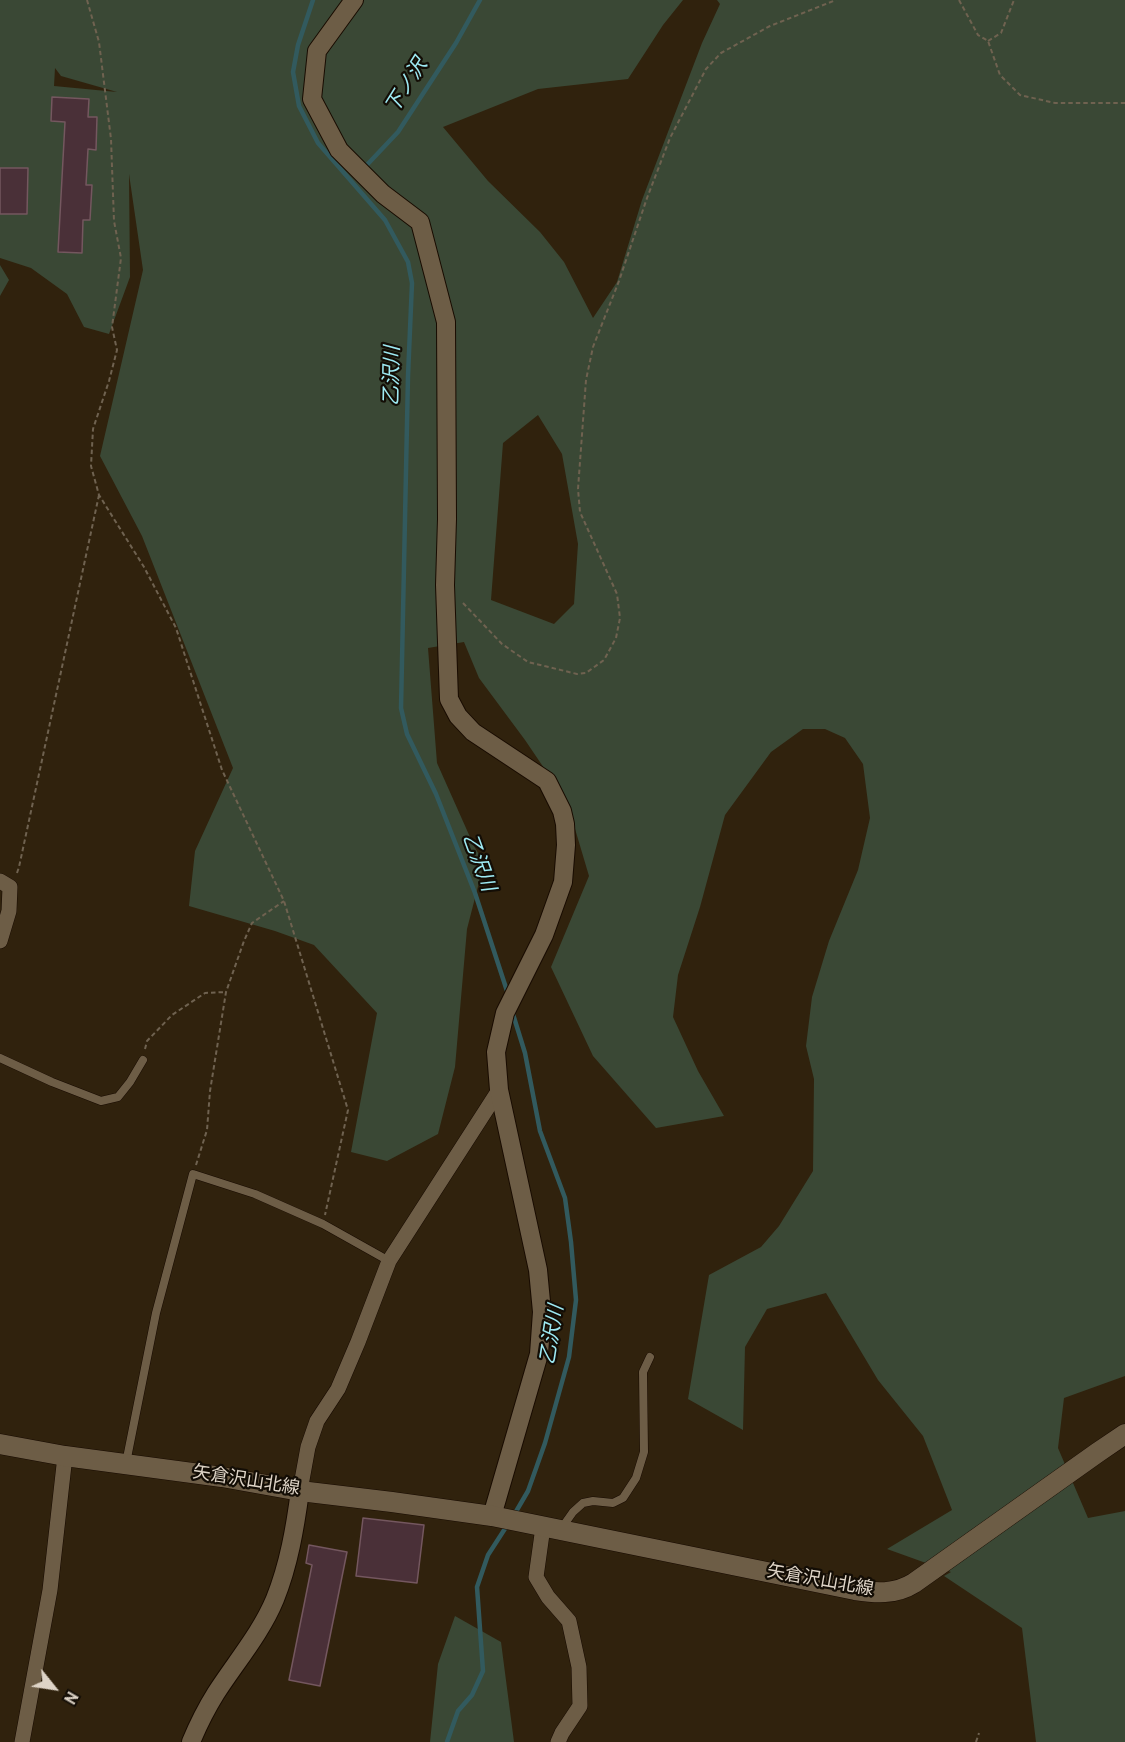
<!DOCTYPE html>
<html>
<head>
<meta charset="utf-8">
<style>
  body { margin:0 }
  #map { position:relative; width:1125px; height:1742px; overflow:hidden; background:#30220d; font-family:Overpass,sans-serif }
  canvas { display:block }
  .north { position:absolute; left:24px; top:1658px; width:60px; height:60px; -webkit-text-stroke:4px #130d05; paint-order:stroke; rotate:120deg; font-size:16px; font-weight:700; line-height:24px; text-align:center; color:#ded4c7 }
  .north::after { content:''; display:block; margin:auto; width:21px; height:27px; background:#ded4c7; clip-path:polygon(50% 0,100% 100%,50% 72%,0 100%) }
</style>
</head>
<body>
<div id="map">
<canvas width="1125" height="1742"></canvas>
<div class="north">N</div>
</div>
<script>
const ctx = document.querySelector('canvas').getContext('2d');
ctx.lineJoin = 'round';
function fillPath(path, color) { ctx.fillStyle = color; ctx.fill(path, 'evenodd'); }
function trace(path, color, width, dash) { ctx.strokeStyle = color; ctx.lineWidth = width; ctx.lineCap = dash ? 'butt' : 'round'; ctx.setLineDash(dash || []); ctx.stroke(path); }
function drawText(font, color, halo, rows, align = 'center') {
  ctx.font = font + ' Overpass,"Noto Sans JP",sans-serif'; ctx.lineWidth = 4.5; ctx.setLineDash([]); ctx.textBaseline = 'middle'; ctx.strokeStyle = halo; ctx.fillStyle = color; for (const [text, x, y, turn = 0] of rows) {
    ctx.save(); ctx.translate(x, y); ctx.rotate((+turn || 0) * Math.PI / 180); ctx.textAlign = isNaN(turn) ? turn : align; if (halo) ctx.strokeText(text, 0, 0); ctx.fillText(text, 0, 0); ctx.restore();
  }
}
fillPath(new Path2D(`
  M0,0h683l-20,25 -35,54 -90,10 -95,38 45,54 52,51 24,30 29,56 24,-36 25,-82 60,-157 18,-39 -3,-4h408v1376l-61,22 -6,50 30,70 37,-7v231h-89l-14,-114 -78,-52 7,-4 -64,-23 65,-39 -29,-74 -45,-56 -52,-87 -59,16 -22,38 -2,83 -55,-31 21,-124 52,-28 18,-21 34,-55 1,-92 -8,-33 6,-49 17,-56 29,-71 12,-52 -7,-54 -18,-26 -20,-9h-22l-32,23 -46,63 -25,92 -22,68 -5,42 25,54 26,45 -68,12 -63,-72 -42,-89 38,-91 -22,-74 -42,-62 -46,-62 -15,-36 -36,6 9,115 37,83 10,17 -17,66 -12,138 -17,67 -51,27 -36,-9 26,-139 -63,-68 -39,-14 -86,-25 6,-55 38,-83 -91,-232 -42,-80 43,-186 -14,-96 1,103 -21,57 -25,-7 -17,-33 -36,-26 -31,-10zM55,68l6,8 56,16 -63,-6zM538,415l24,39 16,90 -4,60 -20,20 -63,-24 12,-157z
  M0,265l9,15 -9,16z
  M455,1616l46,26 13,100h-84l8,-78z`), '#3a4835');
trace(new Path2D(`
  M313,0l-15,45 -5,27 6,34 19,37 67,77 23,42 4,21 -4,93 -7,332 6,26 29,60 39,99 33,101
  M364,168l34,-36 58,-89 24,-43
  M512,1011l13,42 15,78 25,67 6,44 5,58 -7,57 -24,86 -17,48 -14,24
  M447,1742l11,-31 14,-16 11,-24 -6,-84 11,-32 20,-31`), '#325a5e', 4.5);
const building = new Path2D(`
  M52,97l37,2 -1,18h9l-1,33 -8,-1 -2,36h6l-2,35h-7l-1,33 -24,-1 7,-130 -14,-1z
  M0,168h28l-1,46h-27z
  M363,1518l61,7 -7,58 -61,-7z
  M309,1545l38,7 -27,134 -31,-6 23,-115 -6,-2z`);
fillPath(building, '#4a3038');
trace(building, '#74575f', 1.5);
const service = new Path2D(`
  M0,1058l52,24 49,19 17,-4 12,-15 13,-22
  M126,1463l30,-150 37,-139 62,20 68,30 66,37
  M561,1529l12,-17 10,-9 10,-2 20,2 10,-5 13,-20 8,-26 -1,-80 7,-15`);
const minor = new Path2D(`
  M0,881l10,6 -1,24 -9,30
  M300,1491l8,-44 9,-26 21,-32 20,-47 31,-81 110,-171
  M543,1527l-7,50 12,20 21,24 10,46 1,39 -18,27 -4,9
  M22,1742l28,-152 15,-134`);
const tertiary = new Path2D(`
  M354,0l-37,51 -5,48 27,51 44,44 37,28 26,100 1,197 -2,66 4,114 9,17 15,16 74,49 15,30 3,13 1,21 -3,37 -19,53 -39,78 -9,39 3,38 39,180 4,42 -3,42 -47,162
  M191,1742c7,-17 15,-33 25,-49 20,-31 45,-60 59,-94 14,-35 20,-71 25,-108`);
const secondary = new Path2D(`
  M0,1444l65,12 157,21 78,14 92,11 100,14 363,74c20,3 40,5 59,-7l183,-130 28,-19`);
trace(service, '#180b00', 9);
trace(minor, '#180b00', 16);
trace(tertiary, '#180b00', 20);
trace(secondary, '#180b00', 21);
trace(new Path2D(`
  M87,0l12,42 12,97 3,82 7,37 -9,69 5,23 -8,31 -16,48 -2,37 8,29 45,72 32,61 46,142 62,131 64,209 -23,105
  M959,0l19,35 10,6 12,34 20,20 35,8h70
  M988,41l13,-8 13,-33
  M463,603l39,41 26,18 49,12 9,-1 18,-13 12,-22 4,-20 -3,-24 -37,-82 -2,-23 8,-109 7,-33 26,-66 28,-83 23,-60 36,-69 15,-16 49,-27 66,-26
  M17,873l2,-6 80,-372
  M145,1049l2,-8 25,-26 33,-22 21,-1
  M196,1165l11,-35 3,-39 16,-99 18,-51 8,-18 32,-22
  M976,1742l3,-9`), '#6f6250', 2, [4.5, 3]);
trace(service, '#6d5d46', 8);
trace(minor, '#6d5d46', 15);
trace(tertiary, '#6d5d46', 18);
trace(secondary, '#6d5d46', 20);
drawText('18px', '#ded4c7', '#130d05', [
  ["矢倉沢山北線",246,1482,9],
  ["矢倉沢山北線",820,1582,10]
]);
drawText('italic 20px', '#9eeaf3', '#130d05', [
  ["下ノ沢",408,87,-58],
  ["乙沢川",394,376,-89],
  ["乙沢川",477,863,70],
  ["乙沢川",554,1335,-81]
]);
</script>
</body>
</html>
